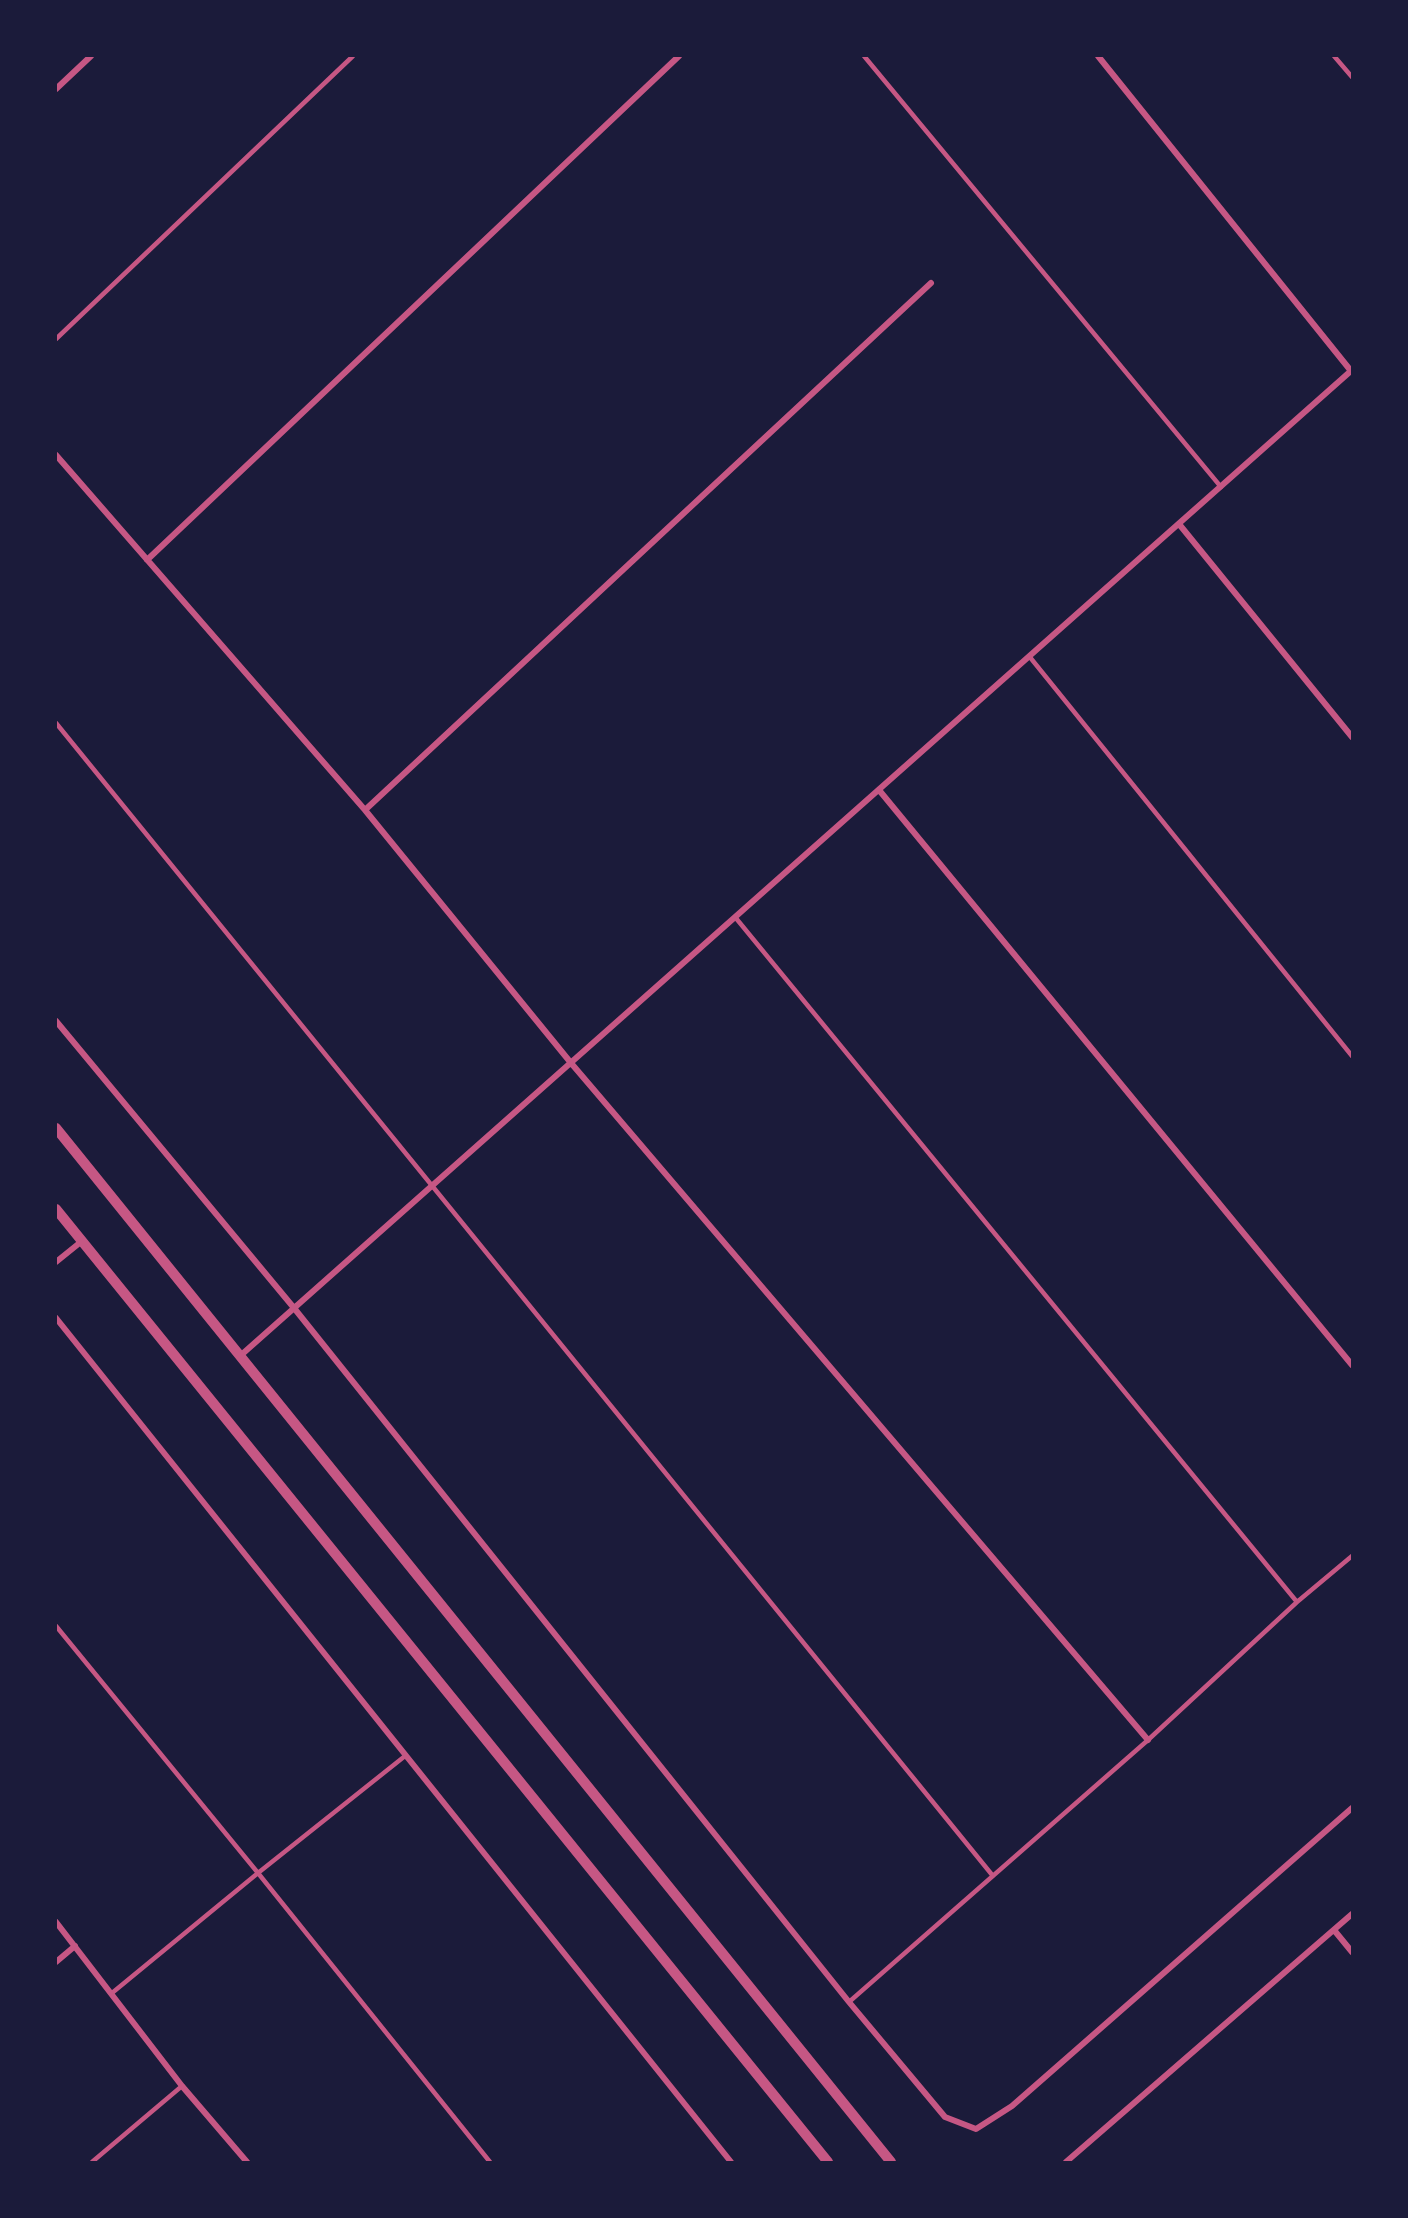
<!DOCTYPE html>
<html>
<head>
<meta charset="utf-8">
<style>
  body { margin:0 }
  #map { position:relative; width:1408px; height:2218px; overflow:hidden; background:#1b1b3a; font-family:Manrope,sans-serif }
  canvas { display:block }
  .frame { position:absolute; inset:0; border:57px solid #1b1b3a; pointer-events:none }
</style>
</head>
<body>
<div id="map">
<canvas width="1408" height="2218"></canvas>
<div class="frame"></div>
</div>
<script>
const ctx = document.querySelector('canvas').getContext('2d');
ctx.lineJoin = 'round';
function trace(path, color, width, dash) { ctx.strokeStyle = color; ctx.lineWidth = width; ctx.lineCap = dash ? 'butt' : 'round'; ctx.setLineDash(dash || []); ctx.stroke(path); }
trace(new Path2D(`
  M864,56l357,431
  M1334,56l18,21
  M56,339l297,-283
  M1029,656l323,400
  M56,723l937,1153
  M735,917l562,685
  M56,1626l202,247 232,289
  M112,1993l146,-120 147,-117
  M849,2002l299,-262 149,-138 55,-46
  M92,2162l90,-76`), '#c65784', 4.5);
trace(new Path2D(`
  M1098,56l253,315
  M56,89l35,-33
  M56,455l309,355 206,253 577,677
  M1179,524l173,213
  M147,560l532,-504
  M879,790l473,575
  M365,810l566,-527
  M56,1021l238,287 555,694 96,115 31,12 36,-23 340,-298
  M56,1262l26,-21
  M56,1318l675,844
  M240,1356l1112,-986
  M56,1922l126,164 65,76
  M1334,1930l18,22
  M56,1962l19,-16
  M1066,2162l286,-248`), '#c65784', 6);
trace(new Path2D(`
  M56,1128l835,1034
  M56,1209l772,953`), '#c65784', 10);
</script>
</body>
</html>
